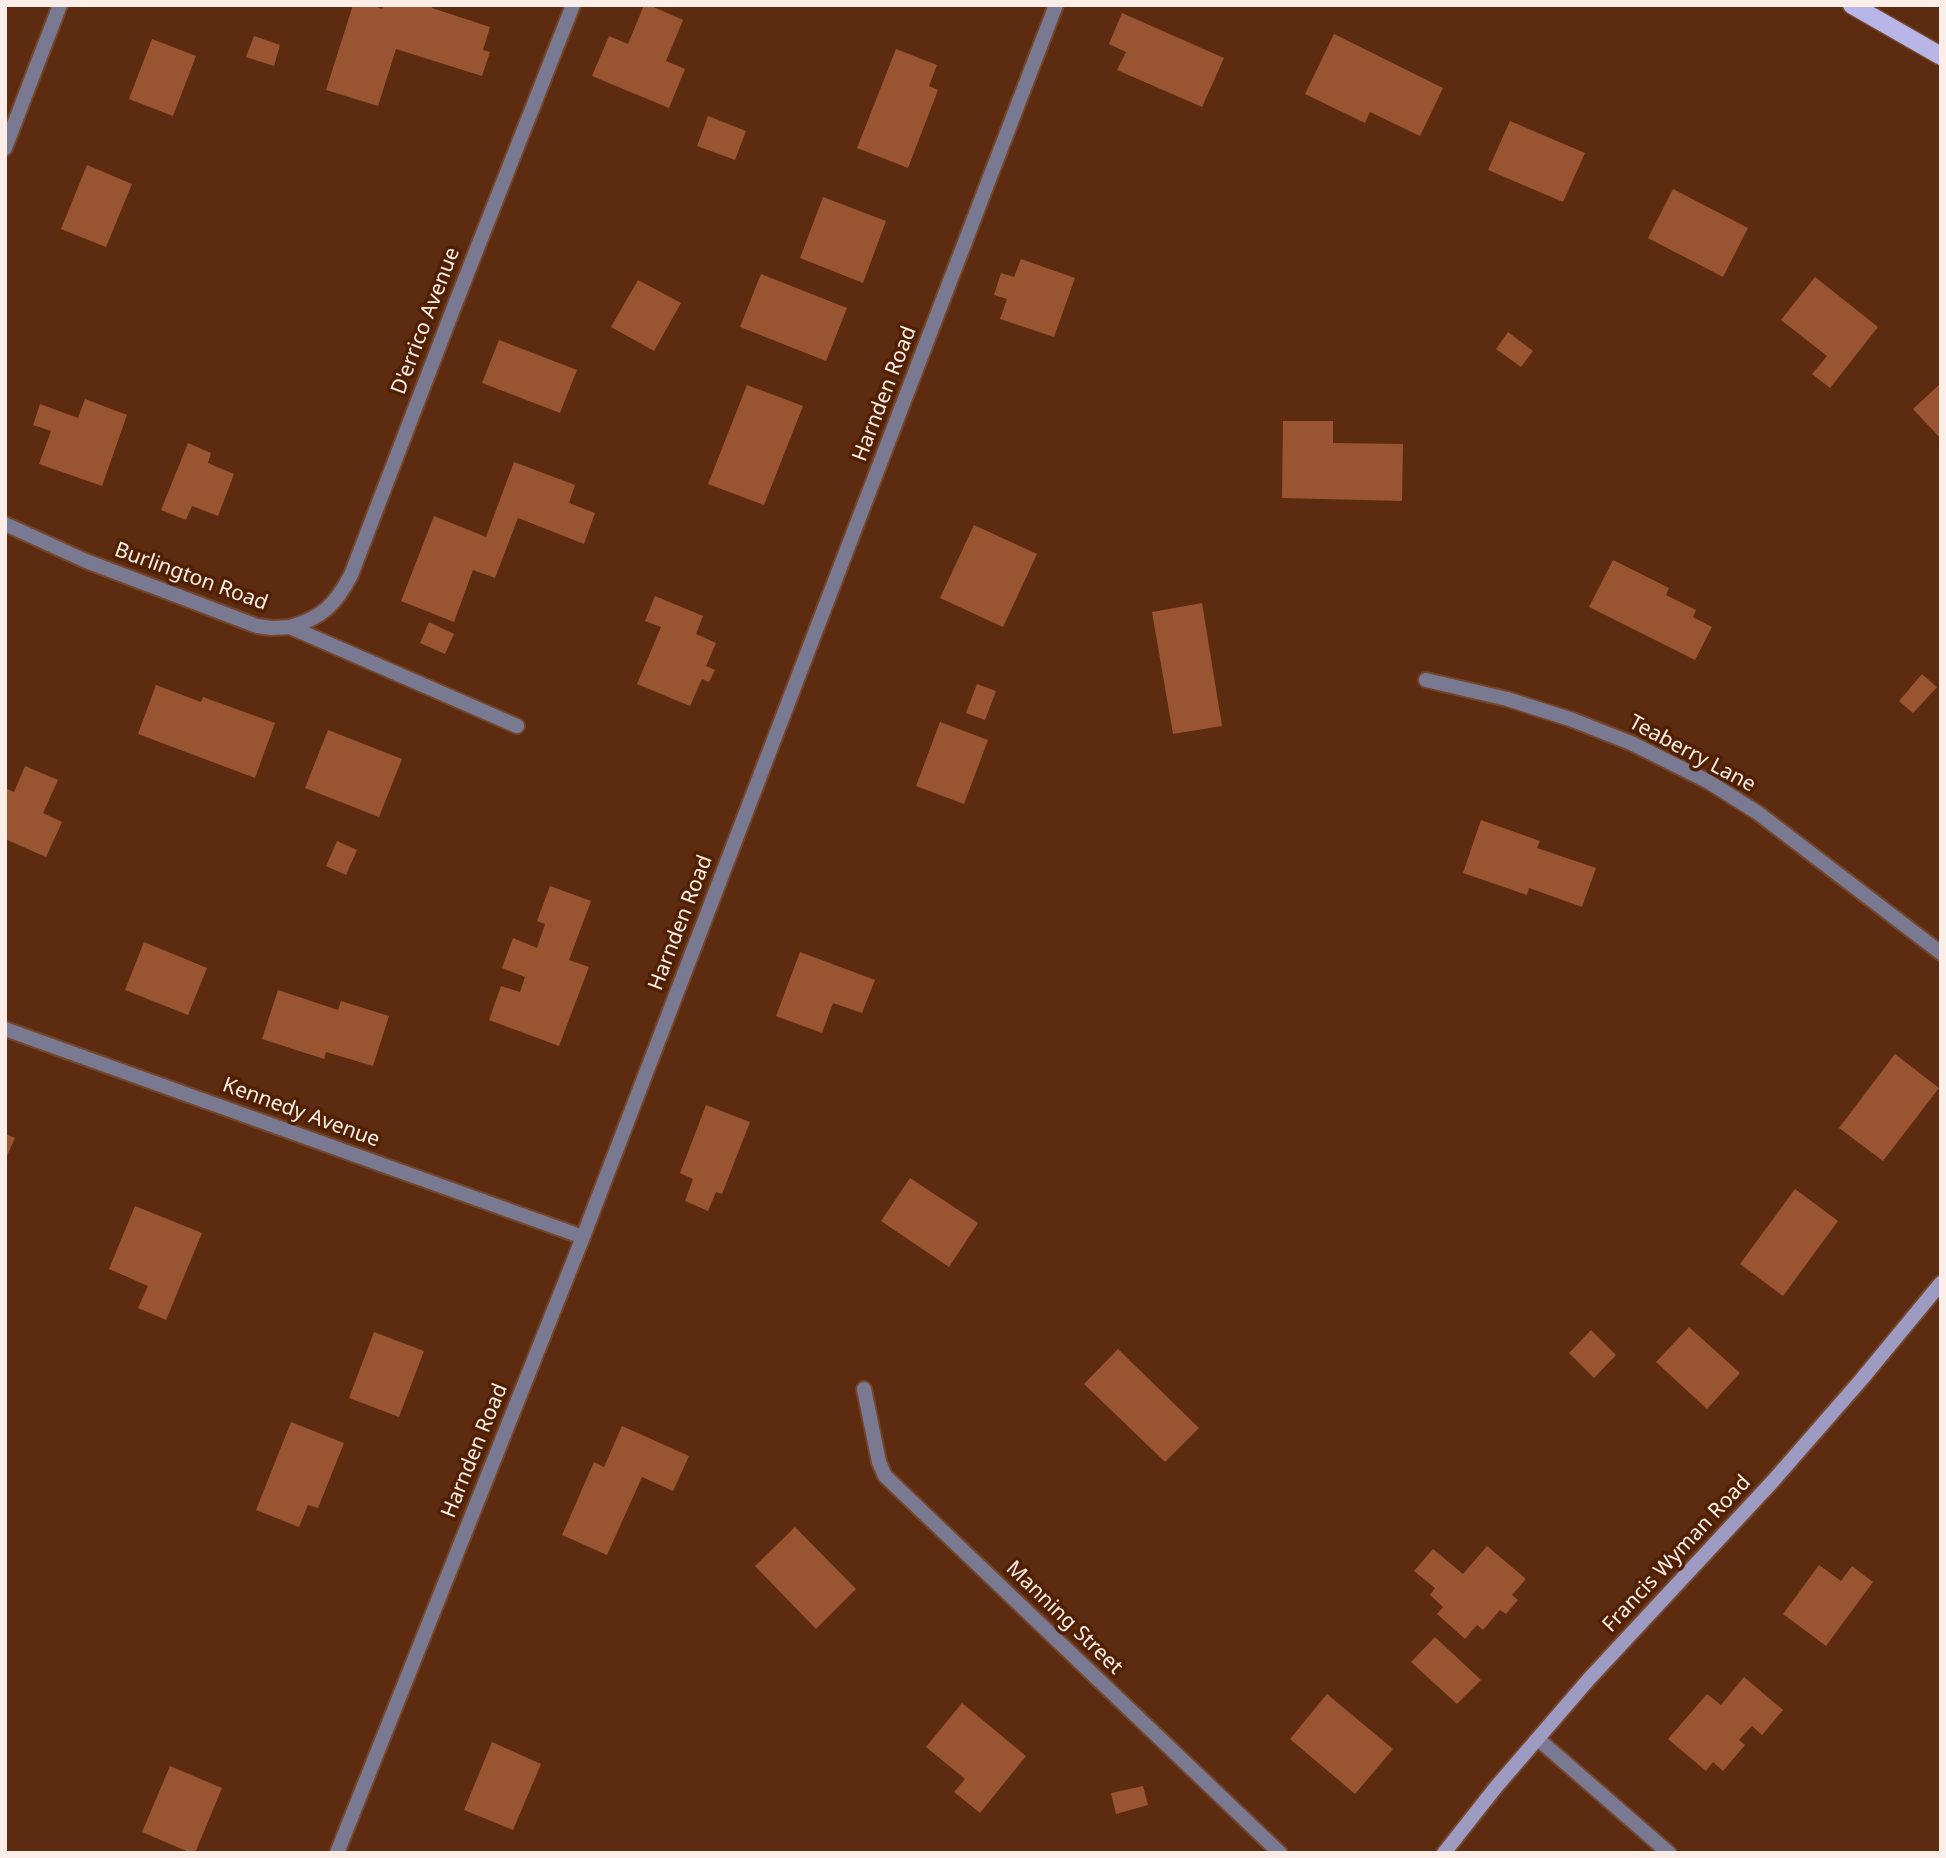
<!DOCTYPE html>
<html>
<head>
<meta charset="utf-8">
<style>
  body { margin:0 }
  #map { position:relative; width:1946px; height:1858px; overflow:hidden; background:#5d2b0f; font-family:"Noto Sans",sans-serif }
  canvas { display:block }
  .frame { position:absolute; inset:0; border:7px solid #fbeee8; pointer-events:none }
</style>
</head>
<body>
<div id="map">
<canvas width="1946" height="1858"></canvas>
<div class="frame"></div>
</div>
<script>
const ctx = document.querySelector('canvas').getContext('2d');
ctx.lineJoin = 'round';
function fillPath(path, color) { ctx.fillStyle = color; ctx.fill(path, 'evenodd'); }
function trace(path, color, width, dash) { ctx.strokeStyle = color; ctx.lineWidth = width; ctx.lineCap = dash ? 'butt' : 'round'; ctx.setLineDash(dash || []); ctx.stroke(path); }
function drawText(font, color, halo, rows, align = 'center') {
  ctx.font = font + ' "Noto Sans",sans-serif'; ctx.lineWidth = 7; ctx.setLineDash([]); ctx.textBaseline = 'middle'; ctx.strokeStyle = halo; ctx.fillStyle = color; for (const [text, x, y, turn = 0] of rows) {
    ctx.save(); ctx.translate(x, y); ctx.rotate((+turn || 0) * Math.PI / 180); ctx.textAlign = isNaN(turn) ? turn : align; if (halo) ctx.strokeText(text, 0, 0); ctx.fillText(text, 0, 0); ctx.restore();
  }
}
fillPath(new Path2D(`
  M353,5h18l11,4 2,-4h49l-1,3 58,19 -7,23 7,2 -8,24 -86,-27 -18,57 -52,-16z
  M644,5h5l34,15 -17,41 19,8 -16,39 -77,-32 17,-40 19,8z
  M1122,13l102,45 -22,49 -85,-37 9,-18 -17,-8z
  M1334,34l109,54 -23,48 -50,-24 -5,11 -60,-29z
  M254,36l26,9 -6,21 -28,-9z
  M152,39l44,17 -23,60 -44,-17z
  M896,49l41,16 -8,21 9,4 -30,78 -51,-20z
  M708,116l38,15 -11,29 -38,-14z
  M1510,121l75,32 -22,49 -75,-32z
  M87,165l45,19 -26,63 -45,-18z
  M1673,189l75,39 -25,49 -75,-39z
  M823,197l63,24 -23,62 -63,-25z
  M1021,259l54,19 -21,59 -54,-18 7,-20 -13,-4 7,-22 13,4z
  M761,274l86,34 -21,53 -86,-34z
  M1815,277l63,50 -48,61 -18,-14 15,-18 -46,-36z
  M638,280l43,23 -27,48 -43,-24z
  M1508,332l25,19 -12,16 -25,-18z
  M499,340l78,30 -17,43 -78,-30z
  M1941,383v56l-28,-30z
  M747,385l56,21 -39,99 -56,-21z
  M85,399l42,16 -25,71 -63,-22 12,-33 -18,-6 7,-21 38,14z
  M1283,421h50v22l70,1 -1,57 -120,-3z
  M188,443l23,10 -3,10 26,11 -16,42 -26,-10 -6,14 -25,-10z
  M514,462l61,23 -6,18 26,10 -11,31 -66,-26 -23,60 -22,-8 -19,52 -53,-21 33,-85 52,21z
  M974,525l63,29 -34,73 -63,-29z
  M1613,560l56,28 -3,7 30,15 -3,7 19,10 -17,33 -106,-53z
  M655,596l48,20 -7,18 20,9 -10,23 9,4 -6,12 -7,-3 -12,27 -53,-22 24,-57 -16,-6z
  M1202,603l20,123 -49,8 -21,-122z
  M429,622l25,12 -9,20 -25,-11z
  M1922,674l15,13 -24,26 -14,-12z
  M977,684l19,7 -11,29 -19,-7z
  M156,685l45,17 2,-5 72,26 -20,55 -117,-44z
  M940,722l48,18 -24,64 -48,-18z
  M328,730l74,29 -23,58 -74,-29z
  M25,766l33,14 -15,33 19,9 -16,35 -41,-18v-51l9,4z
  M1481,820l59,21 -3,7 59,20 -14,39 -53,-19 -2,7 -64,-22z
  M337,841l20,9 -11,25 -20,-9z
  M550,886l41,15 -22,59 20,7 -30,79 -70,-26 12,-34 19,6 5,-15 -23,-9 11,-30 24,10 8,-24 -8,-3z
  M144,942l63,26 -19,47 -63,-25z
  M800,952l75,28 -13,33 -29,-10 -11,30 -46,-17z
  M278,990l60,20 3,-9 48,15 -16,50 -47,-14 -2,7 -62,-20z
  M1895,1054l44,34 -56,73 -44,-33z
  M706,1105l44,17 -28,72 -6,-2 -8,19 -23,-10 8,-22 -13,-6z
  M5,1134l10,4 -10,22z
  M910,1178l68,45 -29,44 -68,-46z
  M1795,1189l43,32 -55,75 -43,-32z
  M135,1206l67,27 -36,87 -28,-12 10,-22 -39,-17z
  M1689,1327l51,46 -33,36 -51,-47z
  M1591,1330l25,25 -22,23 -25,-25z
  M374,1332l50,19 -25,66 -50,-19z
  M1118,1349l81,79 -34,34 -81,-78z
  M291,1422l53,21 -26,65 -10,-3 -9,22 -43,-17z
  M622,1426l67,30 -16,35 -31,-14 -35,78 -45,-20 32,-73 10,5z
  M795,1527l61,62 -40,40 -61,-63z
  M1487,1546l39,33 -14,16 6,5 -12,14 -6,-4 -17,20 -6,-5 -12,14 -28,-25 6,-7 -13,-12 5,-7 -21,-17 19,-22 30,25z
  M1819,1565l22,16 11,-15 21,16 -47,64 -43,-32z
  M1435,1637l46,43 -24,24 -46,-42z
  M1744,1677l39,33 -21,25 -10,-9 -13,14 6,5 -22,26 -10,-9 -7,9 -38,-32 39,-45 14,11z
  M1327,1694l66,55 -38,45 -65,-55z
  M962,1703l64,53 -46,57 -26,-21 11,-13 -39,-32z
  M492,1742l49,22 -28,66 -49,-20z
  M170,1766l52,22 -27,65h-4l-49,-21z
  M1143,1786l5,19 -32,9 -5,-21z`), '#995532');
const minor = new Path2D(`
  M5,148l55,-143
  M5,524l81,37 171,65 15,2 18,-1 227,99
  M290,627c32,-9 46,-23 61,-52l103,-268 119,-302
  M1426,680l81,19 63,20 61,24 78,39 49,31 183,140
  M5,1029l578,208
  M864,1389l15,73 6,14 395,377
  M1538,1739l131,114
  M337,1853l246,-616 473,-1232`);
const secondary = new Path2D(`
  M1444,1853l52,-66 93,-108 184,-198 88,-101 80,-97`);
const primary = new Path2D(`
  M1852,5l89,51`);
trace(minor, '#73462d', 18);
trace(secondary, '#73462d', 18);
trace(primary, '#73462d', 21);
trace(minor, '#7a7992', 14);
trace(secondary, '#9d9bc2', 14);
trace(primary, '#b8b6e7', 18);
drawText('21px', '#fbeee8', '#512003', [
  ["D'errico Avenue",426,321,-69],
  ["Harnden Road",885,394,-69],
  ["Burlington Road",191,577,20],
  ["Teaberry Lane",1692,754,28],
  ["Harnden Road",681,923,-69],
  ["Kennedy Avenue",301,1113,20],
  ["Harnden Road",475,1451,-68],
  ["Francis Wyman Road",1677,1554,-47],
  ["Manning Street",1064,1618,44]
]);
</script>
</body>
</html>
